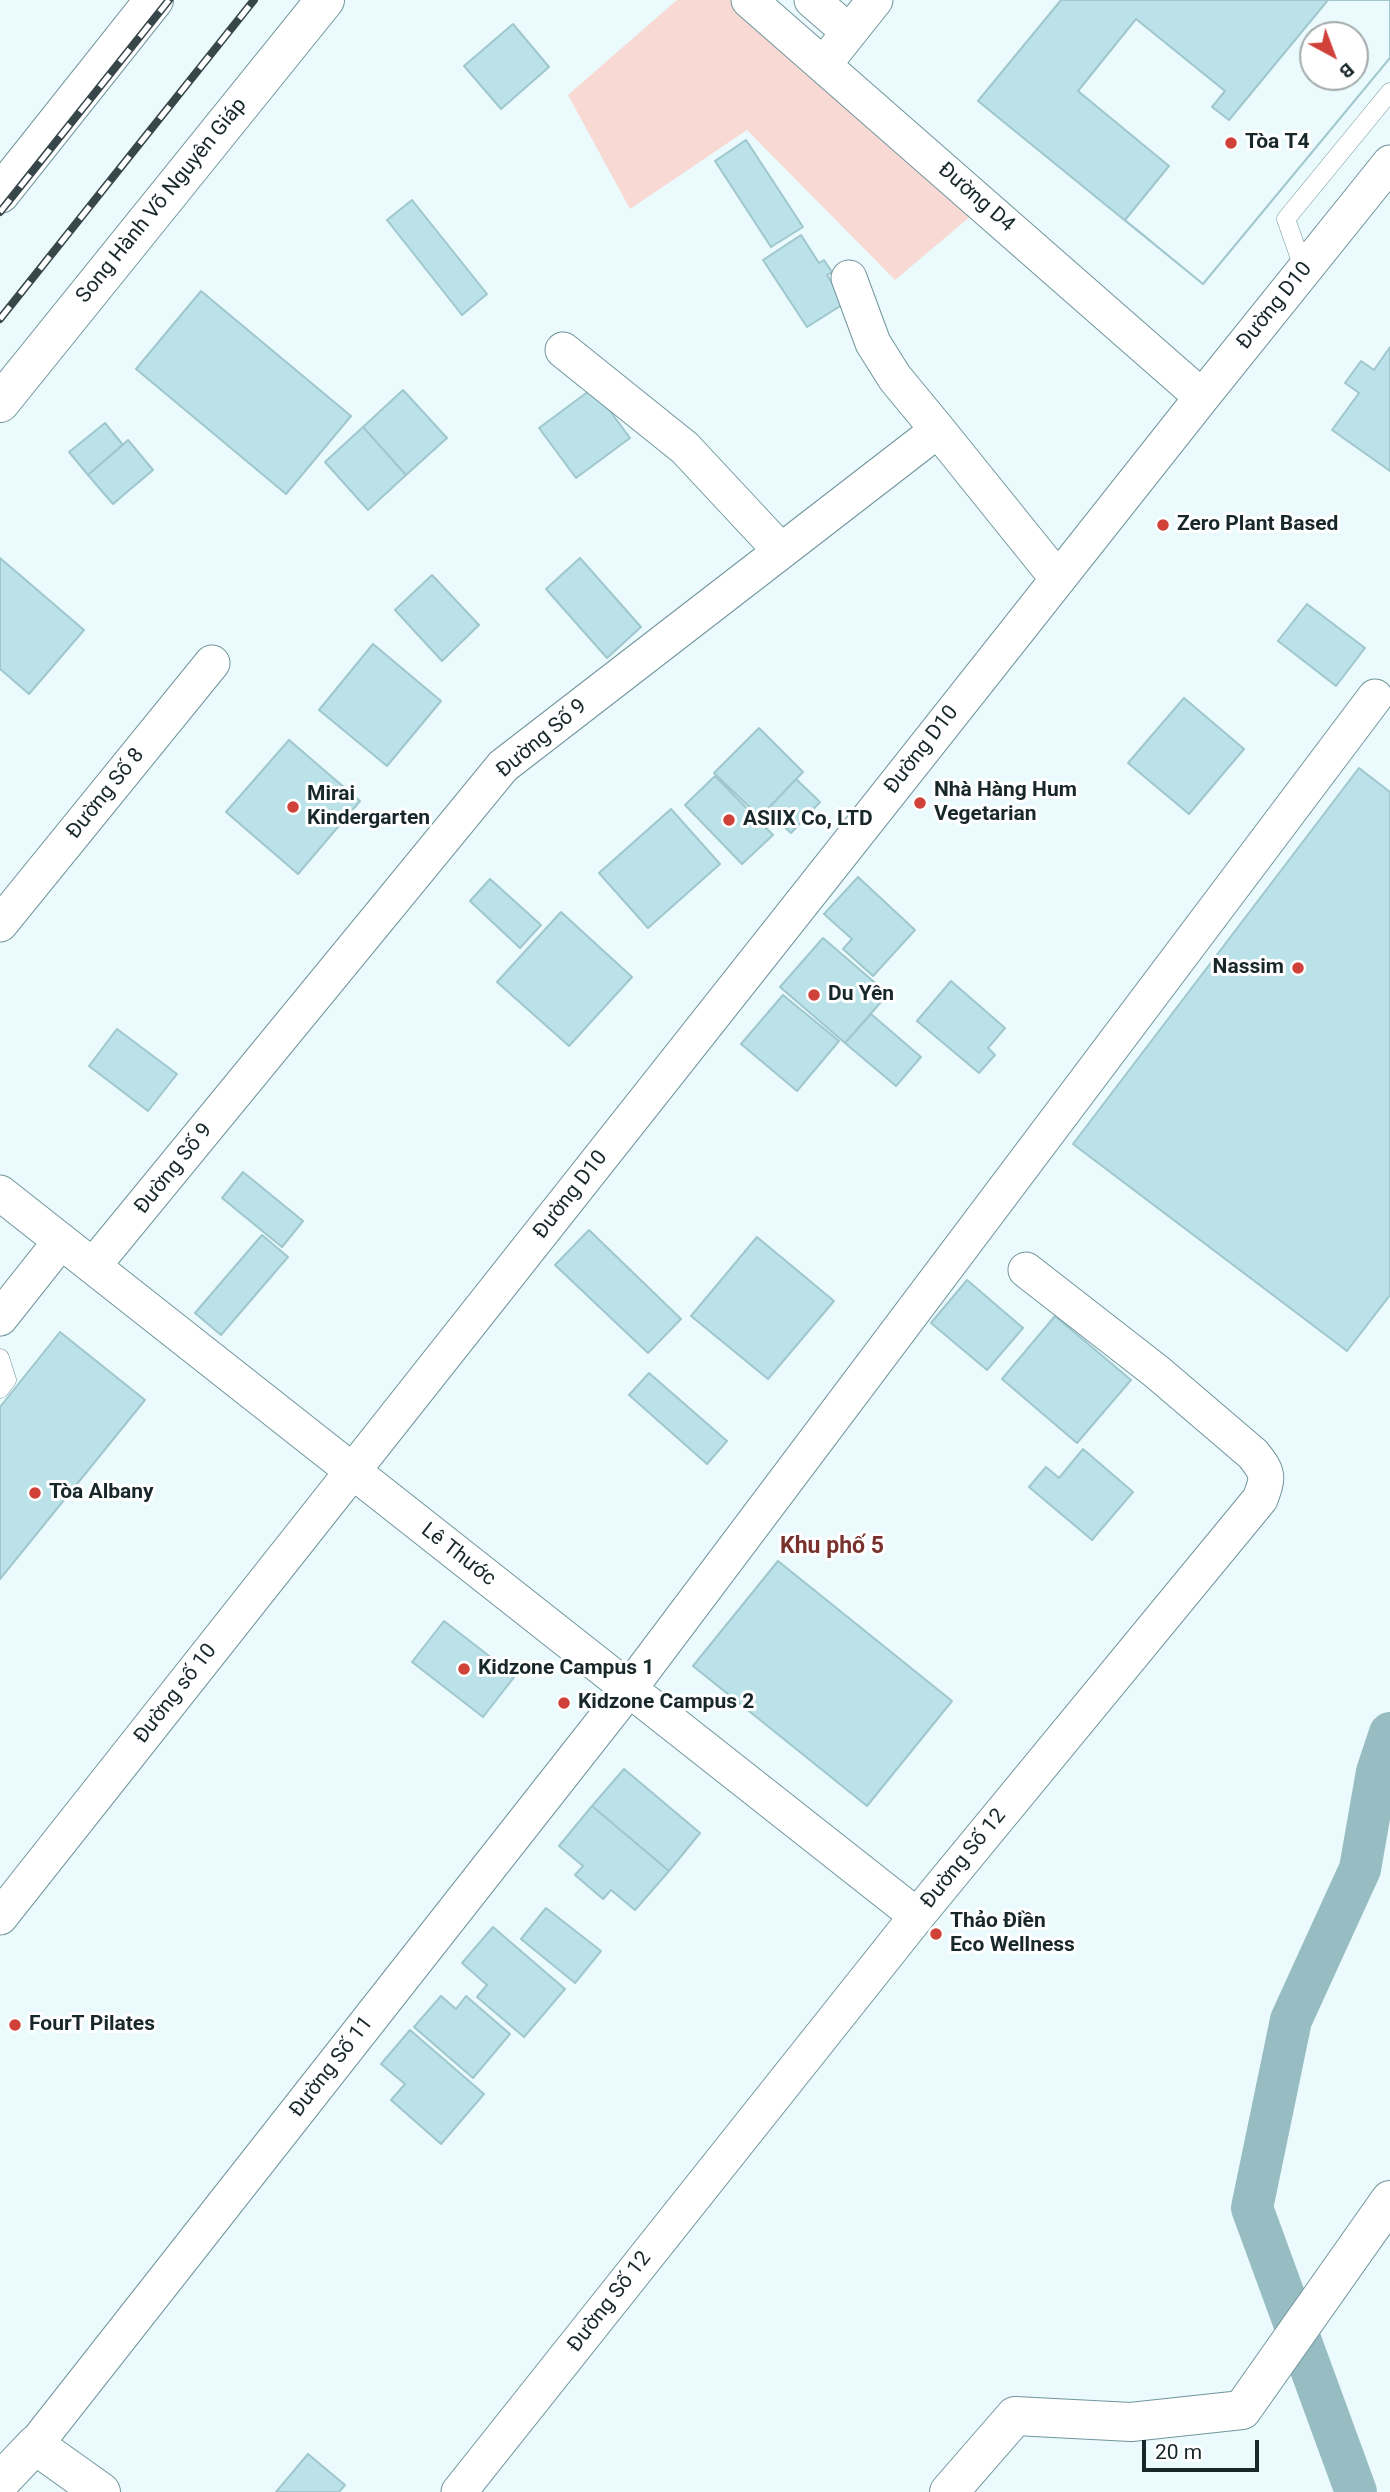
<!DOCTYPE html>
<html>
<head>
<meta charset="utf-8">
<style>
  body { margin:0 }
  #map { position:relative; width:1390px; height:2492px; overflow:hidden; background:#eafafd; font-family:Roboto,sans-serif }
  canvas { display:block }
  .north { position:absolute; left:1299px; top:21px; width:70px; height:70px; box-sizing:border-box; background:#fff; border:2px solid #a3a9aa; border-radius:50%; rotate:139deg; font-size:19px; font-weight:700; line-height:28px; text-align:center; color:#18272a }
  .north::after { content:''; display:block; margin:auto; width:24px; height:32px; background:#d0413a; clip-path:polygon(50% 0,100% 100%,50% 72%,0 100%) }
  .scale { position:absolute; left:1142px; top:2440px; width:117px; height:32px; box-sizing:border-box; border:4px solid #18272a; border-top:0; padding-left:9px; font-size:21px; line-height:24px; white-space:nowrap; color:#18272a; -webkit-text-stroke:5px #fff; paint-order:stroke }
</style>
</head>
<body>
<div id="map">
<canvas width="1390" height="2492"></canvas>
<div class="north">B</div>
<div class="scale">20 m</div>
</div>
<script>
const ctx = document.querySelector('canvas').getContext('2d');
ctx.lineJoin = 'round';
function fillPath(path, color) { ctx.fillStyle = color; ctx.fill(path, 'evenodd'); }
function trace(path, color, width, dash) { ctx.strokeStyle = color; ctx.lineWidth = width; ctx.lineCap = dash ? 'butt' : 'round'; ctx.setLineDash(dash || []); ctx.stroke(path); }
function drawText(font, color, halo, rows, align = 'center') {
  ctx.font = font + ' Roboto,sans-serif'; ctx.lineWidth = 6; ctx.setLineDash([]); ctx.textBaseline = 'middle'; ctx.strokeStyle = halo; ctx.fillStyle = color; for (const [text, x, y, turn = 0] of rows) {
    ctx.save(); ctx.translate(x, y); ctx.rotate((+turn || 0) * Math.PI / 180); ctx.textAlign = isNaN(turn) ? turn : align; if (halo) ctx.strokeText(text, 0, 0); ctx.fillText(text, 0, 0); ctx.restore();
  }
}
fillPath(new Path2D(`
  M677,0h57l244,210 -83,70 -148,-150 -117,79 -62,-114z`), '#f9d9d4');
trace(new Path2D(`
  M1356,2492l-104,-284 39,-188 69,-151 17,-97 13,-39`), '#97bdc3', 42);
const building = new Path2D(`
  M1061,0h329v58l-187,226 -225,-183zM1313,35h42v42h-42z
  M1328,0h62v58l-187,226 -78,-64 44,-54 -91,-75 58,-72 89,72 -13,16 17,13zM1313,35h42v42h-42z
  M513,24l36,43 -48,42 -37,-43z
  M746,140l57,87 -32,20 -56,-86z
  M412,200l75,94 -25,21 -75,-95z
  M801,235l18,28 5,-3 8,12 -5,3 18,28 -38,24 -44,-67z
  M201,291l150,125 -65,78 -150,-125z
  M1390,347v124l-58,-41 27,-37 -14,-10 16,-22 13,9z
  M593,388l37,50 -54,40 -37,-50z
  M403,390l44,48 -41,37 -43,-48z
  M105,423l18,22 -35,30 -19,-23z
  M363,427l43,48 -38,35 -43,-48z
  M128,440l25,30 -40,34 -25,-29z
  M0,558l84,72 -55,64 -29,-25z
  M580,558l61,69 -34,31 -61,-69z
  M432,575l47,50 -37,36 -47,-51z
  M1307,604l58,44 -29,38 -58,-45z
  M373,644l68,57 -54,65 -68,-56z
  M1184,698l60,51 -55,65 -61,-51z
  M759,728l44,44 -43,45 -46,-44z
  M289,740l71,61 -62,73 -72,-62z
  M1359,768l31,24v503l-43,56 -274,-207z
  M715,776l58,59 -31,29 -57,-59z
  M796,779l24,23 -29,31 -24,-23z
  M671,809l49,55 -72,64 -49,-55z
  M858,877l57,53 -42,46 -30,-27 9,-10 -28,-25z
  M490,879l51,46 -21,23 -50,-47z
  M561,912l71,65 -63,69 -72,-64z
  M823,938l65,56 -43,49 -65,-56z
  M951,981l54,47 -17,20 7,7 -16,18 -62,-52z
  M783,995l56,46 -42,50 -56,-47z
  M871,1014l50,43 -25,29 -51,-43z
  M117,1029l60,45 -29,37 -59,-45z
  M243,1172l60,49 -21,26 -60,-49z
  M589,1230l92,89 -33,34 -93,-88z
  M262,1235l26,22 -67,78 -26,-22z
  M757,1237l77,64 -66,78 -77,-63z
  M967,1280l56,48 -36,42 -56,-47z
  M1055,1316l76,64 -54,63 -75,-64z
  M60,1332l85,68 -145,179v-172z
  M649,1373l78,68 -20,23 -78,-69z
  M1083,1449l50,43 -41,48 -63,-53 17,-20 13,11z
  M778,1561l174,140 -85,105 -174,-140z
  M444,1621l71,55 -32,41 -71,-55z
  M624,1769l76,64 -31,38 -77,-65z
  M592,1806l77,65 -34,39 -24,-20 -8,9 -28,-24 8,-9 -24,-20z
  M546,1908l55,43 -26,32 -54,-44z
  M493,1927l72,62 -41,48 -47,-40 10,-12 -25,-22z
  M441,1996l15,13 10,-13 44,38 -37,44 -59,-51z
  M410,2030l74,64 -43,50 -50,-44 14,-16 -24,-20z
  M308,2454l37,31 -6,7h-63z`);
fillPath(building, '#bae2e8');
trace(building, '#9fc7cd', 2);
const lane = new Path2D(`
  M1304,270l-18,-51 104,-127
  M0,1358l7,22 -7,9`);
const street = new Path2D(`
  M749,0l453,397
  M812,0l37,32
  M824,64l51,-64
  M849,278l24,65 22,35 43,52
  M563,350l122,98 96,103
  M0,924l212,-261
  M0,1193l917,723
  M93,1266l410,-500 435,-336 120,149
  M0,1318l61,-77
  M0,1917l1202,-1520 188,-234
  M35,2445l594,-756 746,-992
  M459,2492l458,-576 343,-417c9,-23 8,-26 -7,-45l-96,-82 -131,-102`);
const secondary = new Path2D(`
  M0,194l154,-194
  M0,403l325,-403
  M0,2482l35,-37 66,47
  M949,2492l66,-76 116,6 111,-12 148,-210`);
trace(lane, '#70969c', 19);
trace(street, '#70969c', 37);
trace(secondary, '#70969c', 40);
trace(lane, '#fff', 18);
trace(street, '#fff', 35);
trace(secondary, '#fff', 38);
const rail = new Path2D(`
  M0,212l169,-212
  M0,319l254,-319`);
trace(rail, '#374649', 8);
trace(rail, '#fff', 5, [16]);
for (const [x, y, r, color] of [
  [1231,143,7,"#d0413a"],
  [1163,525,7,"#d0413a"],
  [920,803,7,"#d0413a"],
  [293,807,7,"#d0413a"],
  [729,820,7,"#d0413a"],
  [1298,968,7,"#d0413a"],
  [814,995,7,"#d0413a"],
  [35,1493,7,"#d0413a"],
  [464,1669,7,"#d0413a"],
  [564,1703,7,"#d0413a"],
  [936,1934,7,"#d0413a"],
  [15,2025,7,"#d0413a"]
]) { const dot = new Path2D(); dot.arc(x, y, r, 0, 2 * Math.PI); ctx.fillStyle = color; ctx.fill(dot); trace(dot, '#fff', 2.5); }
drawText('bold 21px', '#18272a', '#fff', [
  ["Tòa T4",1245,143],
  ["Zero Plant Based",1177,525],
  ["Nhà Hàng Hum",934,791],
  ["Vegetarian",934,815],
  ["Mirai",307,795],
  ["Kindergarten",307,819],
  ["ASIIX Co, LTD",743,820],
  ["Nassim",1284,968,"right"],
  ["Du Yên",828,995],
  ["Tòa Albany",49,1493],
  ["Kidzone Campus 1",478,1669],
  ["Kidzone Campus 2",578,1703],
  ["Thảo Điền",950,1922],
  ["Eco Wellness",950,1946],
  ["FourT Pilates",29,2025]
], 'left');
drawText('21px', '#18272a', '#fff', [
  ["Đường D4",976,198,41],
  ["Song Hành Võ Nguyên Giáp",162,201,-51],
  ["Đường D10",1275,306,-51],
  ["Đường Số 9",542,739,-40],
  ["Đường D10",922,750,-52],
  ["Đường Số 8",106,794,-51],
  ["Đường Số 9",174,1169,-51],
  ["Đường D10",571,1195,-52],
  ["Lê Thước",458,1555,38],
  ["Đường số 10",176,1694,-52],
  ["Đường Số 12",964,1859,-51],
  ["Đường Số 11",332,2067,-52],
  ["Đường Số 12",610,2302,-52]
]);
drawText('bold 23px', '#78312c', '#fff', [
  ["Khu phố 5",832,1547]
]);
</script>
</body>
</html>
